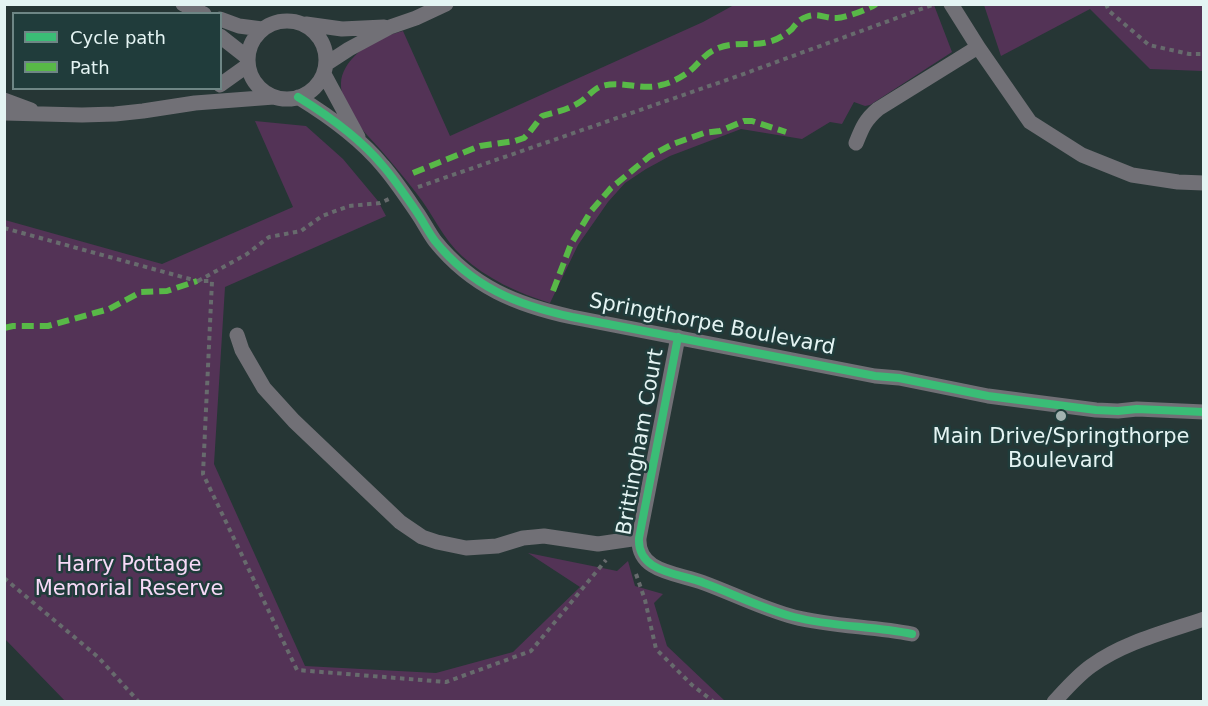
<!DOCTYPE html>
<html>
<head>
<meta charset="utf-8">
<style>
  body { margin:0 }
  #map { position:relative; width:1208px; height:706px; overflow:hidden; background:#263635; font-family:"DejaVu Sans",sans-serif }
  canvas { display:block }
  .frame { position:absolute; inset:0; border:6px solid #e4f4f3; pointer-events:none }
  .legend { position:absolute; left:12px; top:12px; width:210px; height:78px; box-sizing:border-box; background:#203c3b; border:2px solid #6e8685; margin:0; padding:8px 10px; list-style:none; font-size:18px; color:#e4f4f3 }
  .legend li { display:flex; align-items:center; gap:12px; height:30px }
  .legend b { width:30px; border:2px solid #6e8685 }
</style>
</head>
<body>
<div id="map">
<canvas width="1208" height="706"></canvas>
<div class="frame"></div>
<ul class="legend">
<li><b style="height:8px;background:#3abd76"></b>Cycle path</li>
<li><b style="height:8px;background:#58b947"></b>Path</li>
</ul>
</div>
<script>
const ctx = document.querySelector('canvas').getContext('2d');
ctx.lineJoin = 'round';
function fillPath(path, color) { ctx.fillStyle = color; ctx.fill(path, 'evenodd'); }
function trace(path, color, width, dash) { ctx.strokeStyle = color; ctx.lineWidth = width; ctx.lineCap = dash ? 'butt' : 'round'; ctx.setLineDash(dash || []); ctx.stroke(path); }
function drawText(font, color, halo, rows, align = 'center') {
  ctx.font = font + ' "DejaVu Sans",sans-serif'; ctx.lineWidth = 5; ctx.setLineDash([]); ctx.textBaseline = 'middle'; ctx.strokeStyle = halo; ctx.fillStyle = color; for (const [text, x, y, turn = 0] of rows) {
    ctx.save(); ctx.translate(x, y); ctx.rotate((+turn || 0) * Math.PI / 180); ctx.textAlign = isNaN(turn) ? turn : align; if (halo) ctx.strokeText(text, 0, 0); ctx.fillText(text, 0, 0); ctx.restore();
  }
}
fillPath(new Path2D(`
  M734,5h200l18,47 -82,53 -5,1 -11,-4 -12,22 -12,-2 -28,17 -61,-10 -71,27 -24,13 -21,14 -17,19 -30,43 -28,58c-32,-10 -63,-24 -88,-47 -19,-17 -29,-42 -45,-62 -12,-16 -25,-31 -38,-46 -9,-10 -19,-20 -26,-31 -5,-10 -13,-23 -12,-34 1,-20 23,-38 40,-45 7,-3 15,-5 22,-7l47,105 253,-114z
  M984,5h219v66l-53,-2 -60,-60 -89,47z
  M255,121l51,5 37,33 35,42 8,15 -161,71 -11,177 91,202 131,7 77,-21 67,-65 -52,-34 89,18 11,-10 7,25 28,8 -9,9 13,43 58,55h-660l-60,-62v-419l157,44 131,-57z`), '#533356');
trace(new Path2D(`
  M1106,4l3,7 40,34 40,9h15
  M418,187l320,-111 197,-72
  M4,228l193,53h15l-9,193 94,196 149,12 85,-31 75,-91
  M198,281l49,-27 22,-17 32,-6 21,-15 27,-10 31,-3 9,-4
  M636,574l9,26 11,49 36,36 22,17
  M4,578l94,79 41,45`), '#676b6d', 4, [4.5, 4.5]);
trace(new Path2D(`
  M183,4l21,10
  M951,4l27,43 52,75 52,33 50,20 46,7 26,1
  M220,19l19,7 23,3
  M248 60a39 39 0 1 1 78 0a39 39 0 1 1-78 0Z
  M306,24l36,5 42,-2
  M220,36l28,22
  M326,64l23,-15 41,-22 26,-9 30,-14
  M324,74l34,63
  M220,85l28,-20
  M298,97c31,19 62,41 85,69 13,15 24,32 35,48 6,9 11,19 17,27 37,46 82,64 137,76l303,59 24,2 89,18 108,14 22,1 19,-2 67,3
  M4,100l27,10
  M4,113l78,2 33,-1 28,-3 52,-8 79,-6
  M856,143c6,-15 9,-23 22,-34l100,-62
  M237,335l5,15 22,38 30,33 106,101 22,15 15,5 29,6 31,-2 26,-8 11,-1 10,-1 54,8 41,-6
  M678,337l-39,201c-2,35 40,35 65,45 30,11 59,26 90,34 39,10 79,9 118,17
  M1054,702c12,-13 23,-26 37,-36 33,-24 75,-34 113,-47`), '#717076', 15);
trace(new Path2D(`
  M413,173l67,-27 35,-5 9,-3 5,-5 13,-17c13,-4 26,-6 38,-14 8,-5 13,-13 22,-16 20,-6 40,5 59,-1 10,-2 21,-8 29,-14 8,-7 14,-16 24,-21 19,-10 37,-3 54,-8 9,-2 17,-7 24,-13 4,-5 8,-10 14,-12 13,-5 19,2 31,1 8,0 32,-9 39,-14
  M553,291l18,-47 20,-33 20,-23 39,-32 23,-12 31,-11 16,-2 24,-10h8l34,11
  M4,328l9,-2h35l61,-17 32,-17 26,-1 30,-10`), '#58b947', 6, [12, 6]);
trace(new Path2D(`
  M298,97c31,19 62,41 85,69 13,15 24,32 35,48 6,9 11,19 17,27 37,46 82,64 137,76l303,59 24,2 89,18 108,14 22,1 19,-2 67,3
  M678,337l-39,201c-2,35 40,35 65,45 30,11 59,26 90,34 39,10 79,9 118,17`), '#3abd76', 8);
for (const [x, y, r, color] of [
  [1061,416,6,"#a2b2b0"]
]) { const dot = new Path2D(); dot.arc(x, y, r, 0, 2 * Math.PI); ctx.fillStyle = color; ctx.fill(dot); trace(dot, '#203c3b', 2); }
drawText('21px', '#e4f4f3', '#203c3b', [
  ["Springthorpe Boulevard",712,325,11],
  ["Brittingham Court",641,442,-80]
]);
drawText('21px', '#e4f4f3', '#203c3b', [
  ["Main Drive/Springthorpe",1061,438],
  ["Boulevard",1061,462]
]);
drawText('21px', '#f7d9f7', '#203c3b', [
  ["Harry Pottage",129,566],
  ["Memorial Reserve",129,590]
]);
</script>
</body>
</html>
